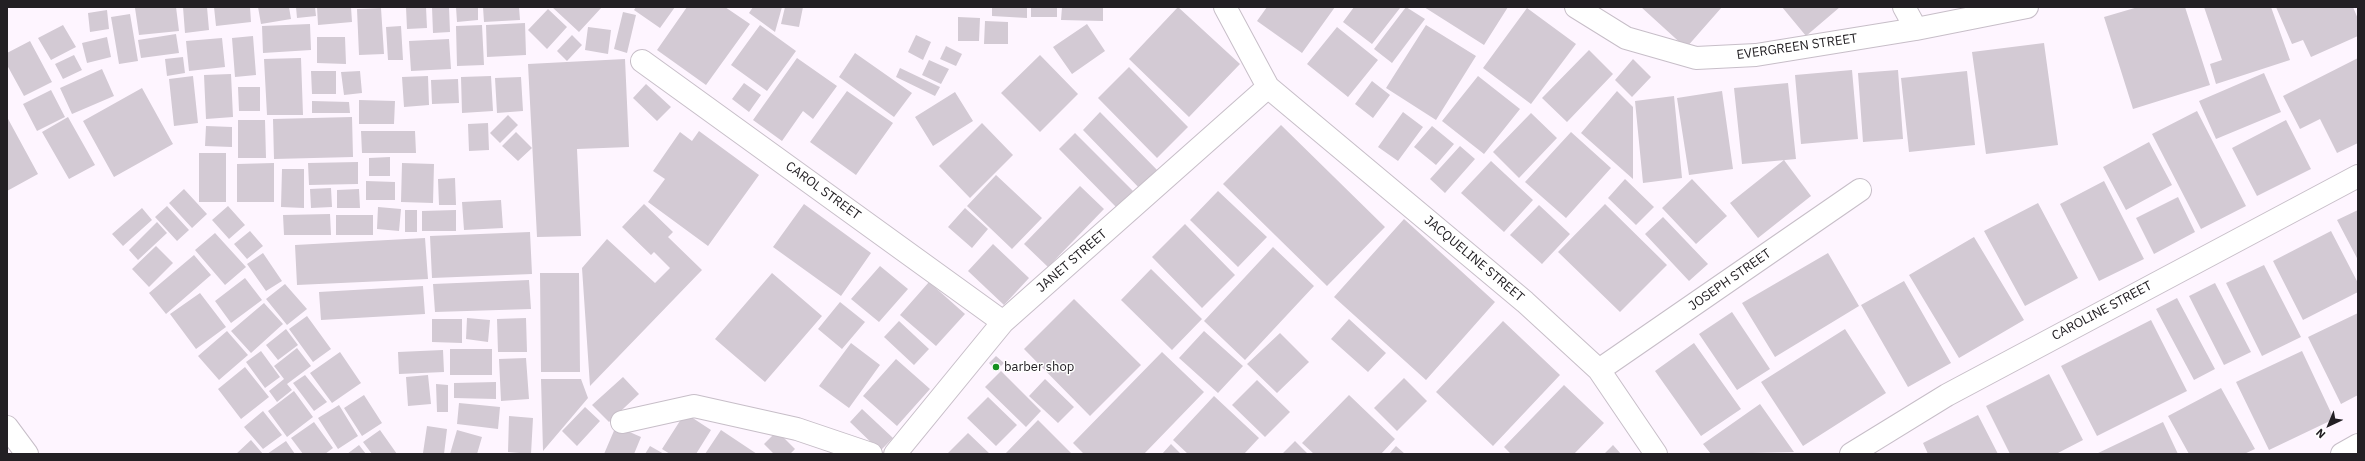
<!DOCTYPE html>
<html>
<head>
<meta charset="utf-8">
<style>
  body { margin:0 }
  #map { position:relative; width:2365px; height:461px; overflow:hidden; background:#fef5ff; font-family:"IBM Plex Sans",sans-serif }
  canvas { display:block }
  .frame { position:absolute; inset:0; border:8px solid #232024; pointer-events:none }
  .north { position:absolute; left:2309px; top:405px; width:40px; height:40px; -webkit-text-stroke:3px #fff; paint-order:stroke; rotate:224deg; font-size:11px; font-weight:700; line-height:16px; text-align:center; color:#232024 }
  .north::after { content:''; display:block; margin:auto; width:14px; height:18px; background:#232024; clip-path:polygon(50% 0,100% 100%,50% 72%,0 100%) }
</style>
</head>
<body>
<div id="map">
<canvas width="2365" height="461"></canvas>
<div class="frame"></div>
<div class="north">N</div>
</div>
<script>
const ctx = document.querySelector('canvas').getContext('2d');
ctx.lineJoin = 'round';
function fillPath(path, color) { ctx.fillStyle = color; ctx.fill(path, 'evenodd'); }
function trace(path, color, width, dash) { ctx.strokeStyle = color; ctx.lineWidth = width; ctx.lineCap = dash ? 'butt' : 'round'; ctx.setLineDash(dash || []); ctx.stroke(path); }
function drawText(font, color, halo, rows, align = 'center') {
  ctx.font = font + ' "IBM Plex Sans",sans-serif'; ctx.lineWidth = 3; ctx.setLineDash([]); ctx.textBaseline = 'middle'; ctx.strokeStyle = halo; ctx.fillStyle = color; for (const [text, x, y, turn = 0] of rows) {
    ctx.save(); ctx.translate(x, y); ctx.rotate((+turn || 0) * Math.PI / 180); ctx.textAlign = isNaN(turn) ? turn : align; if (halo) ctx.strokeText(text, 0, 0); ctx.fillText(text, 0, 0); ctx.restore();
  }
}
fillPath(new Path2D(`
  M176,7l3,24 -40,4 -4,-27z
  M183,7h24l2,23 -24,3z
  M214,7h36l1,15 -35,4z
  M258,7h31l2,12 -30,5z
  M296,7h19l1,9 -19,2z
  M317,7h34l1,15 -34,3z
  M406,7h20l1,21 -20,1z
  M432,7h17l1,25 -17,1z
  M456,7h22v13l-21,2z
  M483,7h36l1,13 -36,2z
  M552,7h50l-23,25z
  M636,7h39l-15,21 -26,-18z
  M687,7h38l25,17 -44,61 -49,-35z
  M753,7h29l-7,25 -26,-19z
  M785,7h18l-4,20 -18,-3z
  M992,7h35v11l-35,-2z
  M1031,7h26v10h-26z
  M1062,7h41v14l-42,-1z
  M1178,7l62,57 -51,53 -60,-58z
  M1267,7h68l-33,46 -45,-32z
  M1354,7h45l1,1 -28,36 -29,-22z
  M1406,7l19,12 -33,44 -18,-14z
  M1424,7h84l-24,38z
  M1641,7h81l-36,41z
  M1782,7h58l-34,29z
  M2138,7h47l25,78 -77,24 -29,-92z
  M2204,7h67l19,53 -74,24 -6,-20 12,-4z
  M2276,7h77l5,12v17l-47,21 -8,-17 -11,4z
  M381,8l3,46 -25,1 -2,-46z
  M1527,8l49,36 -45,60 -48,-36z
  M548,9l19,18 -20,22 -19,-19z
  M107,10l2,19 -19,3 -2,-19z
  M623,12l13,3 -9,38 -13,-4z
  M130,14l8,47 -19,3 -8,-47z
  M958,17l22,1 -1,23h-21z
  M985,21l23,1v22h-24z
  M525,23l1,32 -39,2 -1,-32z
  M310,24l1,26 -48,3 -1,-27z
  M1087,24l18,27 -33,23 -19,-27z
  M63,25l13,22 -25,13 -13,-22z
  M482,25l2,40 -27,1 -1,-40z
  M760,25l36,26 -29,40 -36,-26z
  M1426,25l50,31 -40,64 -50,-32z
  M401,26l2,34h-15l-2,-33z
  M588,27l23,3 -3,24 -23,-4z
  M1337,27l41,33 -30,37 -41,-33z
  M176,34l3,19 -38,5 -3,-18z
  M572,35l10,10 -15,16 -10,-10z
  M916,35l15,7 -8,18 -15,-8z
  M253,36l3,39 -21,2 -3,-39z
  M107,37l4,20 -24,6 -5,-20z
  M317,37h28l1,27 -29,-1z
  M222,38l3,29 -36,4 -3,-30z
  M449,39l2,30 -40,2 -2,-30z
  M30,41l22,41 -28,14 -17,-31v-12z
  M2044,43l14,102 -72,9 -14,-102z
  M946,46l16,8 -6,12 -16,-7z
  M1589,50l24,24 -46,48 -25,-24z
  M855,53l57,40 -18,24 -55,-40z
  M74,55l8,15 -19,9 -8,-15z
  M1040,55l38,39 -38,38 -39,-39z
  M183,57l2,16 -18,3 -2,-17z
  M301,58l2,57h-36l-3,-56z
  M797,58l40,28 -24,33 -10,-8 -21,30 -29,-21z
  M2358,58v85l-21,10 -17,-34 -20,10 -17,-33z
  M625,59l4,88 -52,2 4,87 -44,1 -9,-173z
  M1633,59l18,18 -19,20 -17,-17z
  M929,60l20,9 -8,15 -19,-9z
  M1129,67l59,60 -31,31 -59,-60z
  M900,68l40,19 -5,9 -39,-19z
  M102,69l12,27 -42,18 -12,-26z
  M1852,70l6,69 -57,5 -6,-69z
  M1898,70l5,69 -40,3 -5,-69z
  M311,71h25v23h-24z
  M360,71l2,22 -18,2 -3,-23z
  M1967,71l8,74 -66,7 -8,-74z
  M2264,73l17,39 -65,27 -17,-38z
  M231,74l2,43 -27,2 -2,-44z
  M193,76l5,47 -24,3 -5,-47z
  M428,76l1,29 -25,2 -2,-30z
  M491,76l2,35 -31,2 -1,-36z
  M1478,76l42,33 -36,45 -42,-33z
  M521,77l2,34 -26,2 -2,-35z
  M458,79l1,24 -27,1 -1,-24z
  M1372,81l18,14 -17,23 -18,-14z
  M744,83l17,12 -12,17 -17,-13z
  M1788,83l8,76 -54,5 -8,-76z
  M646,84l25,23 -14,14 -24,-23z
  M238,87h22v24h-21z
  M142,88l31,56 -59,33 -31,-56z
  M51,90l14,27 -28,14 -14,-27z
  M847,91l46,32 -37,52 -46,-33z
  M1617,91l16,16v72l-52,-46z
  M1722,91l11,78 -44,6 -12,-77z
  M955,92l18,29 -40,25 -18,-29z
  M1674,96l8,82 -39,5 -8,-82z
  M359,100l36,1 -1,23h-35z
  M312,101l37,1 1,11h-38z
  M2197,111l49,95 -45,23 -49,-95z
  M1100,112l62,63 -18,18 -61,-63z
  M1403,112l20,15 -25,34 -20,-14z
  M1531,113l26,25 -38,40 -26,-26z
  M508,115l10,10 -18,18 -10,-10z
  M7,117l31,57 -31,17z
  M68,117l27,48 -26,14 -27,-47z
  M352,117l1,40 -79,2 -1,-40z
  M238,120h27l1,38h-28z
  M2286,120l25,49 -54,27 -25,-48z
  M488,123l1,27 -20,1 -1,-27z
  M982,123l31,32 -43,43 -31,-32z
  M1281,125l104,102 -58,59 -104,-102z
  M206,126l26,1v20l-27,-1z
  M1432,126l22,18 -18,21 -22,-18z
  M361,131h54l1,22h-54z
  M699,131l60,44 -51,71 -60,-44 17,-23 -12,-8 27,-39 12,9z
  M516,132l16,16 -14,13 -16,-15z
  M1571,132l40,36 -45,50 -41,-36z
  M1075,133l58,58 -17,16 -57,-58z
  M2149,142l23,43 -46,25 -23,-43z
  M1460,146l15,13 -30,34 -15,-14z
  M199,153h27v49h-27z
  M390,157v19h-21v-18z
  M1784,160l27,36 -53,42 -28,-35z
  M1491,161l42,39 -29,32 -43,-39z
  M358,162v22l-49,1 -1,-22z
  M274,163v39h-37v-38z
  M402,163l32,1 -1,39 -32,-1z
  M282,169h22v39l-23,-1z
  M996,175l46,43 -30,31 -45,-43z
  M455,178l1,27h-17l-1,-26z
  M1625,179l29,28 -18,18 -28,-27z
  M1692,179l35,37 -31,28 -34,-36z
  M366,181l29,1v18h-29z
  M2104,181l40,78 -45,22 -39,-77z
  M1080,186l24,23 -56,58 -24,-23z
  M331,188l1,19 -21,1 -1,-19z
  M184,189l23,25 -15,14 -23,-25z
  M359,189l1,19h-23v-18z
  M1218,191l49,46 -29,30 -48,-47z
  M2178,197l17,35 -41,22 -18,-36z
  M501,200l2,28 -39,2 -2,-28z
  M2038,203l40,75 -53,28 -41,-75z
  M644,204l29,28 -5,5 34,33 -112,116 -8,-118 25,-29 48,44 15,-15 -16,-16 -3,3 -29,-28z
  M804,204l67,49 -30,43 -68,-49z
  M1605,204l62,61 -47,47 -62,-60z
  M1539,205l31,29 -28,30 -32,-29z
  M167,206l22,24 -12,11 -22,-24z
  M228,206l17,19 -16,14 -17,-19z
  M378,207l23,2 -2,22 -22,-2z
  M142,208l10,12 -29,26 -11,-12z
  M965,208l23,21 -16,19 -24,-21z
  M405,210h12v22h-12z
  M456,210v21h-34v-20z
  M2358,210v50l-21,-40z
  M330,214l1,21h-47l-1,-20z
  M336,215h37v20h-37z
  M1663,217l45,47 -19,17 -44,-47z
  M1404,219l91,83 -69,78 -92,-83z
  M157,222l10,11 -29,27 -9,-10z
  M1185,224l50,51 -33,33 -50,-51z
  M250,231l13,15 -16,13 -13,-15z
  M2331,231l27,52v9l-55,28 -30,-59z
  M530,232l2,42 -100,4 -2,-42z
  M215,233l31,34 -21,18 -30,-35z
  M1974,237l50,83 -65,38 -50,-83z
  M425,238l3,41 -131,6 -2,-40z
  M993,244l36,34 -25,27 -36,-34z
  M156,246l17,17 -24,24 -17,-18z
  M1273,247l41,39 -69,74 -41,-39z
  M263,253l19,28 -16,10 -19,-27z
  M1828,253l31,53 -84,51 -33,-54z
  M194,255l17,20 -45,39 -17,-21z
  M2264,265l37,72 -39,19 -36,-73z
  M880,266l28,23 -29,33 -28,-23z
  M1151,269l51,50 -30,31 -51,-50z
  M540,273h39l1,99h-39z
  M772,273l50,43 -57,66 -50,-43z
  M245,278l17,22 -31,23 -16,-22z
  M529,280l2,29 -96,3 -2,-28z
  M1904,281l47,82 -43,24 -47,-82z
  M929,282l36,32 -29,32 -36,-31z
  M2215,283l36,69 -27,13 -35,-69z
  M285,284l22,25 -20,16 -21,-26z
  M423,286l2,28 -104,6 -2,-28z
  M200,293l26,34 -30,22 -26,-35z
  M2177,298l38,71 -21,11 -38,-71z
  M1074,299l67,66 -51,51 -66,-67z
  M840,302l25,20 -23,27 -24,-20z
  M264,303l19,21 -32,29 -20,-22z
  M1732,312l38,57 -33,21 -38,-56z
  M2358,313v82l-17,9 -33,-67z
  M307,316l24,33 -18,13 -24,-33z
  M467,318l23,2 -2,22 -22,-3z
  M526,318l1,34h-29l-1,-33z
  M432,319h30v24l-30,-1z
  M1349,319l37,34 -18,19 -37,-33z
  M2151,320l36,71 -90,45 -36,-70z
  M899,321l30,28 -15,16 -30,-28z
  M1503,321l57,54 -67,71 -57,-54z
  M286,329l12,16 -20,15 -12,-15z
  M1845,329l41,64 -83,53 -42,-64z
  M227,331l21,24 -29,25 -21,-24z
  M1204,331l39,35 -25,27 -39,-35z
  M1280,333l29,29 -32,31 -30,-29z
  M851,343l29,22 -31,43 -30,-22z
  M1694,343l47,66 -40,27 -46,-65z
  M297,348l14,18 -24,18 5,6 -15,12 -8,-11 15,-12 -10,-13z
  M450,349h42v26h-42z
  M443,350l1,22 -45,2 -1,-22z
  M261,351l19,26 -15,11 -19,-26z
  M2302,351l32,68 -65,31 -33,-68z
  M340,352l21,31 -29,20 -22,-30z
  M1162,352l42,40 -60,62h-60l-11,-11z
  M996,356l8,7 -8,8 -7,-8z
  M526,358l3,41 -28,2 -2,-42z
  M896,359l34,30 -33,37 -34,-30z
  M245,367l24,30 -28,22 -23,-30z
  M1001,371l40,40 -15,16 -41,-40z
  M2049,374l34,66 -27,14h-46l-24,-48z
  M305,375l22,27 -13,9 -21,-28z
  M428,375l3,29 -23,2 -2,-29z
  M623,377l16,17 -30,28 -17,-17z
  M1404,378l23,23 -30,30 -23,-23z
  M541,379h40l7,19 -45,53z
  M1045,379l29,28 -16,16 -29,-27z
  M1257,380l33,32 -25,25 -33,-32z
  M496,382v17l-42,-1v-15z
  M436,384l12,1v27h-11z
  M1564,385l40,38 -30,31h-63l-7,-7z
  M2221,388l34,61 -11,5h-55l-21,-38z
  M294,391l19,26 -26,20 -19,-26z
  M364,395l18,28 -20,13 -18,-28z
  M1349,395l46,44 -14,15h-67l-12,-11z
  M1214,396l45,42 -15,16h-56l-15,-14z
  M988,397l29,28 -21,21 -29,-28z
  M459,403l41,4 -2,22 -41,-5z
  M1760,404l34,48 -83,2 -8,-10z
  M339,405l19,31 -20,13 -20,-31z
  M585,407l15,14 -23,25 -15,-15z
  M862,409l31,29 -13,13 -30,-29z
  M263,411l19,24 -19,14 -19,-22z
  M685,413l26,17 -15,24h-26l-8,-5z
  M1978,415l20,39h-70l-5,-11z
  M509,416l24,2 -2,36 -23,-2z
  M1038,420l33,33 -66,1z
  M314,422l19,26 -8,6h-22l-12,-16z
  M2163,422l15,32h-82z
  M427,426l20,3 -3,25 -21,-1z
  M616,426l25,11 -7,17h-30z
  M380,430l17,24h-25l-9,-12z
  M457,430l25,7 -5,17h-27z
  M721,430l36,24h-52z
  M777,431l18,18 -5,5h-16l-10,-10z
  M968,433l22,21h-43z
  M251,440l12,14h-27z
  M286,441l9,13h-28z
  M1295,441l13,13h-26z
  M1171,444l10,10h-19z
  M359,445l7,9h-19z
  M1613,445l8,9h-17z
  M650,446l14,8h-19z
  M1396,446l9,8h-16z`), '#d3cad4');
const minor = new Path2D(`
  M1225,7l43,80 257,215 74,68 57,84
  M1576,7l50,31 70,20 60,-3 160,-26 111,-22
  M1904,7l12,22
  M642,61l361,261
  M1599,370l261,-180
  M622,422l72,-16 103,23 74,25
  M7,427l20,27
  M895,454l108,-132 265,-235
  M1851,454l96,-59 411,-219
  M2342,454l16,-9`);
trace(minor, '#c7bec8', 24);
trace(minor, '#fff', 22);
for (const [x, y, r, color] of [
  [996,367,4,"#15901e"]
]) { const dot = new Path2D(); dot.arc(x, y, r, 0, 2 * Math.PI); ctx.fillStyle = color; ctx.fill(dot); trace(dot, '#fff', 1.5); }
drawText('13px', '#232024', '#fff', [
  ["EVERGREEN STREET",1797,47,-8],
  ["CAROL STREET",823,191,36],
  ["JACQUELINE STREET",1474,259,40],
  ["JANET STREET",1072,261,-41],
  ["JOSEPH STREET",1730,280,-35],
  ["CAROLINE STREET",2102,311,-28]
]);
drawText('13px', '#232024', '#fff', [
  ["barber shop",1004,367]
], 'left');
</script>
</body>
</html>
